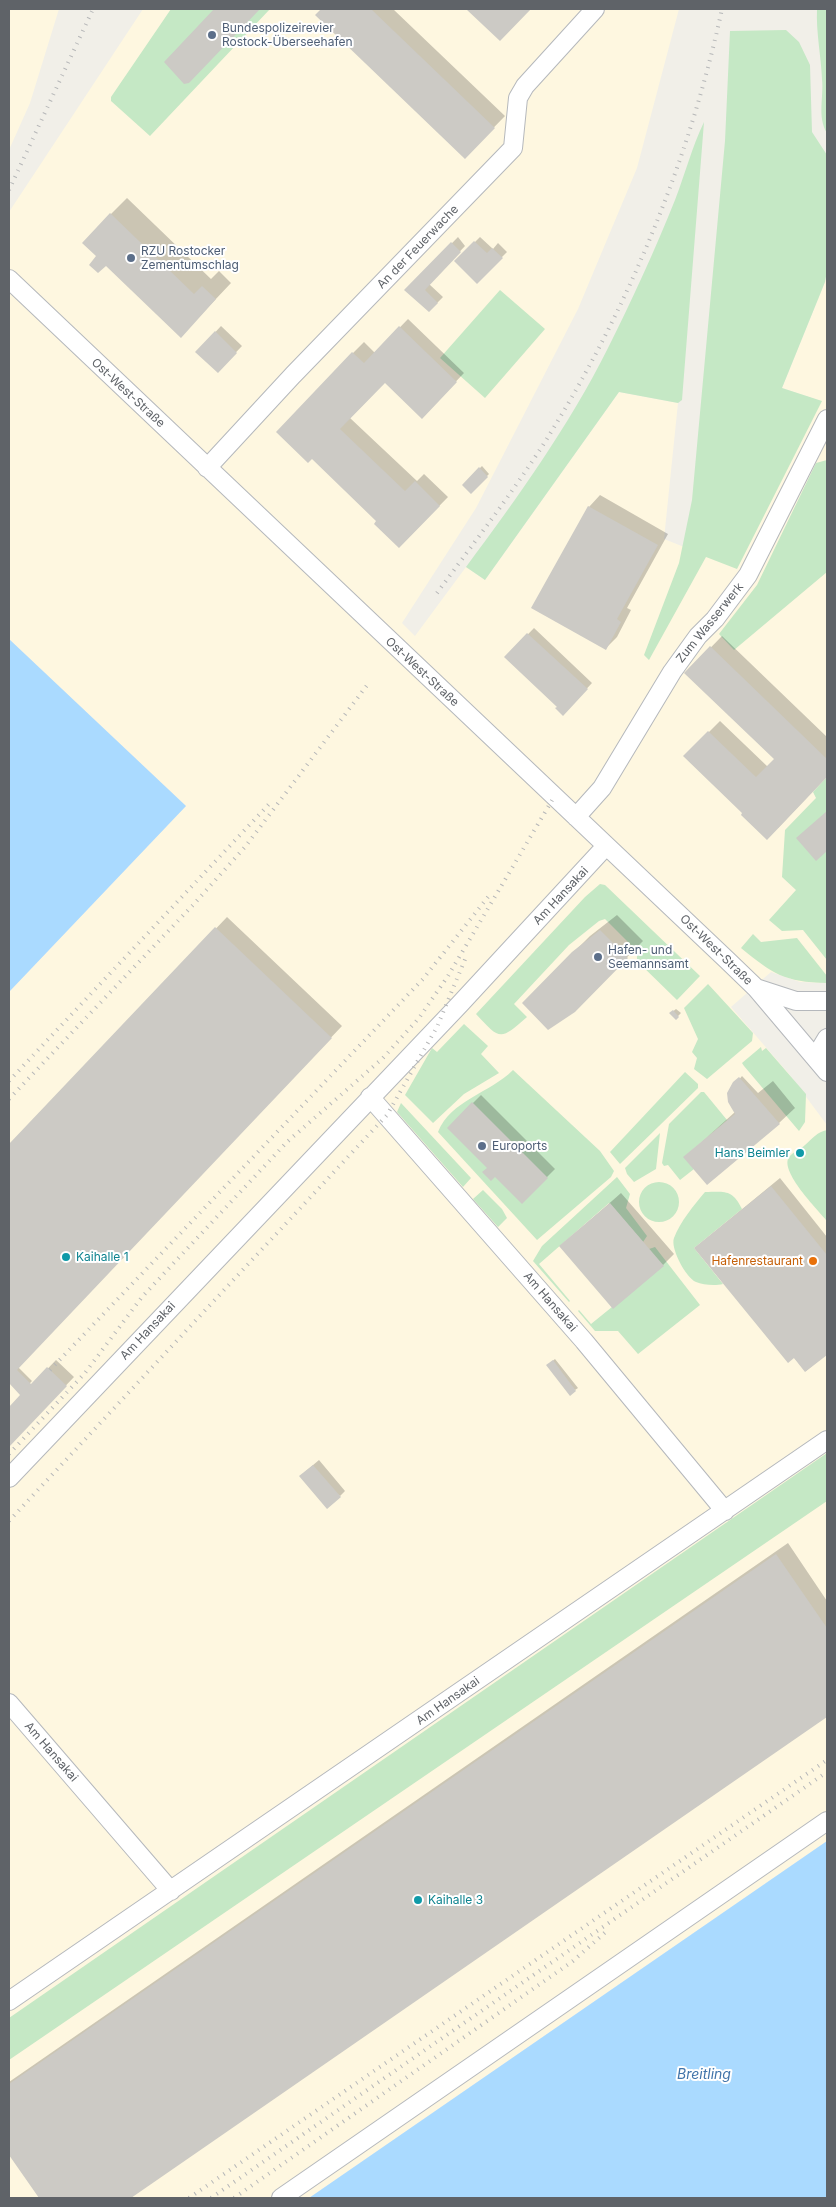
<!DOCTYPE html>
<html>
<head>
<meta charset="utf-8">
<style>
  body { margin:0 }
  #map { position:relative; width:836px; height:2207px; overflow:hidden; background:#f1efe8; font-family:Inter,sans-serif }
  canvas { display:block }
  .frame { position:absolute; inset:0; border:10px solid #5f6368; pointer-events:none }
</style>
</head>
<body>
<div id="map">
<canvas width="836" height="2207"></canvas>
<div class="frame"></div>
</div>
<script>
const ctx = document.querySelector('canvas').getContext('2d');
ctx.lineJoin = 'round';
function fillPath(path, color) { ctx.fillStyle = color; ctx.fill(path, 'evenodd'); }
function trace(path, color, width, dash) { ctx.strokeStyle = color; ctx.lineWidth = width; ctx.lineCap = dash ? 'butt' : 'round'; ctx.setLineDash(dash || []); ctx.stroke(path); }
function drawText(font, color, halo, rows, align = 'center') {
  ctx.font = font + ' Inter,sans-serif'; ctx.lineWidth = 4; ctx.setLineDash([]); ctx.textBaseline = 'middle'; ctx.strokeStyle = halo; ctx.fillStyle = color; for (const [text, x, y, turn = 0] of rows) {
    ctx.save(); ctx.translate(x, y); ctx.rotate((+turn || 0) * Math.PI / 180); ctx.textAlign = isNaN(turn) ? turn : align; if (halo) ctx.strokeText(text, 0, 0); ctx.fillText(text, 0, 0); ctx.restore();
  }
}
fillPath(new Path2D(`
  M9,9h50l-29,94 -21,47z
  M143,9h536l-42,159 -59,141 -102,199 -74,115 13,13 51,-69 19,13 134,-188 59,11 -14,136 73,29 84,-167 -39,-13 43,-106 2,-11v712l-27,-1 -29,-10 -40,35 58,67 38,51v716l-518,357h-300v-1206l177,-186 -177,-167v-427z`), '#fef7e0');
fillPath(new Path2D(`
  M171,9h99l-120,127 -39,-35v-4z
  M817,9h10v124c-10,-16 -3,-36 -5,-54 -1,-24 -6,-46 -5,-70z
  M786,30l13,12 11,23 2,67 15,23v116l-2,11 -43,106 40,13 -85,168 -31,-12 -57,103 -5,-5 35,-92 13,-63 33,-359 5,-110z
  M704,122l-22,278 -4,3 -59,-11 -134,188 -19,-13c52,-70 103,-141 142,-219 24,-48 47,-98 67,-148 10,-26 17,-53 29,-78z
  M500,290l45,39 -60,69 -45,-40z
  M827,460v112l-93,78 -15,-16 38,-49 59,-122z
  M827,777v183l-24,-30 -21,1 -13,-11 27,-30 -14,-13 3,-47 31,-32 -3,-6z
  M600,884l5,1 95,91 -23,24 -40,-39v-10l-32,-32 -6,2 -30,24 -55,59 13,13c-27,24 -27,23 -51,-3l109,-117z
  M753,934l8,8 36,-4 30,38v7c-43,-1 -54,-9 -86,-35z
  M708,984l45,49 -1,8 -45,38 -13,-10 3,-11 -5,-6 6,-13 -14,-31z
  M464,1024l24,22 -7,8 18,19 -35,21 -31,29 -28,-28 27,-47 5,4z
  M761,1047l1,4 4,-3 40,46 -1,28 -6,9 -55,-65 -2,-3z
  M513,1070l87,81 14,20 -3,6 -74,63 -99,-108c13,-32 52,-39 75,-62z
  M685,1072l13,12v4l-78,76 -10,-12z
  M701,1092h3l23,28 -43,37 10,12 -14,11 -12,-15 -4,1 -2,-3 7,-39z
  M401,1103l70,75 -8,9 -66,-75z
  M827,1130v91c-9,-11 -48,-50 -38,-64 4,-5 12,-8 16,-12 8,-7 12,-13 22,-15z
  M660,1133l-4,36 -22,13 -7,-8 -2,-6z
  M617,1177l13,17 -4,14 21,28 -4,6 -34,-39 -70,61 31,37 -1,1 -36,-41 9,-15z
  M639 1202a20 20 0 1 1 40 0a20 20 0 1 1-40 0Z
  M483,1190l19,19 5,9 -9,9 -25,-28z
  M705,1192c20,0 27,-3 37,17l-48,39 29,36c-8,2 -20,1 -27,-2 -10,-4 -26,-34 -22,-44 6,-16 20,-33 31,-46z
  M655,1247l45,58 -62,49 -20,-23h-23l-17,-20 1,-1 12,14 21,-17 37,-58z
  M827,1453v48l-818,559v-42z`), '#c5e8c5');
fillPath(new Path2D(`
  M9,639l177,167 -177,186z
  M827,1841v357h-518z`), '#aadaff');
fillPath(new Path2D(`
  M323,9h70l112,107 -40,41 -148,-142z
  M468,9h62l-30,31z
  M127,198l84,81 8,-8 12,12 -50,53 -84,-80 14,-42z
  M458,237l7,9 -36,38 14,13 -14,14 -23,-21z
  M480,237l13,12 5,-6 9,9 -30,30 -21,-21z
  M408,319l56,54 -42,44 -37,-35 -35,36 67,63 7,-7 24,23 -49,50 -21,-26 -66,-63 41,-105 11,-11 11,11z
  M221,326l21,20 -24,25 -21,-19z
  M482,466l7,8 -18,18 -8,-7z
  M600,495l68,39 -41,74 4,2 -14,27 -11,11 -73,-40 56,-101z
  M534,628l58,55 -29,31 -4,-7 -53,-50z
  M722,636l105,101v39l-49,52 -34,-15 -59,-57 35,-35 48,46 7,-8 -89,-86z
  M617,915l26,26 -69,70 -1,-58 17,-17z
  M227,917l115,109 -324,341 14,14 -12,12 -11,-11v-236z
  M676,1009l5,4 -5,5 -5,-5z
  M742,1076l16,17 15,-12 22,27 -16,15 -94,34 50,-45 -5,-21z
  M481,1095l74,74 -33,33 -74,-74z
  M780,1178l47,59v116l-21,18 -111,-123z
  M621,1193l53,61 -11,11 -102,-19z
  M555,1359l23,29 -3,2 -25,-27z
  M56,1360l18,17 -65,68v-36z
  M319,1460l26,31 -5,5 -34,-25z
  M788,1543l39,58v114l-698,483h-89l-31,-45v-71z`), '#0003');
fillPath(new Path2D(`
  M214,9h46l-71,74 -5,1 -20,-22z
  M321,9h50l124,119 -30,31 -150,-144z
  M466,9h65l-31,32z
  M110,213l84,81 8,-8 14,13 -35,39 -75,-72 -8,7 -9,-8 7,-9 -14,-13z
  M474,241l13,12 5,-5 11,10 -26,26 -23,-23z
  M451,242l10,10 -36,38 13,13 -9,9 -25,-22z
  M399,326l58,56 -35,37 -37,-36 -45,46 65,62 10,-10 25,25 -41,42 -25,-24 2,-3 -64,-62 -4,4 -32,-31 76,-80 12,11z
  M215,331l22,22 -19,20 -23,-21z
  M479,467l9,10 -17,17 -9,-9z
  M588,506l70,39 -41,74 4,3 -15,28 -75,-42z
  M527,633l61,56 -25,27 -8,-8 2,-1 -53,-50z
  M710,646l117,113v18l-60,63 -26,-25 1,-2 -59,-57 25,-25 48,46 18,-18 -90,-86z
  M827,811v40l-11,10 -20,-23z
  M215,927l117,111 -315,332 14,14 16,-17 20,19 -58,61v-40l11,-12 -11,-12v-239z
  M600,930l28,28 -53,54 -27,18 -26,-27 50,-51z
  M673,1010l6,7 -3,3 -7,-7z
  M739,1077l41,47 -73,61 -24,-28 52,-43 -7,-12 -1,-9 6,-11z
  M472,1102l76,76 -26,26 -27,-27 -4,4 -9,-9 5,-4 -40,-40z
  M771,1186l56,69v100l-22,17 -11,-14 -6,5 -94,-115z
  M610,1203l54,63 -51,43 -54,-63z
  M553,1360l23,31 -6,5 -24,-31z
  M313,1465l28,32 -14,12 -28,-33z
  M776,1554l51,74v89l-696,481h-92l-30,-43v-71z`), '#cccac5');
const minor = new Path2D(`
  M9,279l718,681 29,28 71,84
  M207,468l86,-93 220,-227 5,-50 7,-12 70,-77
  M576,817l26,-29 70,-116 26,-36 17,-17 33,-44 79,-156
  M756,988l40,13h31
  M822,1066l-1,-18 6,-10
  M370,1097l214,244 141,170
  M9,1478l451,-474 146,-158
  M9,1703l162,188
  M9,2001l818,-561
  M281,2198l546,-377`);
trace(minor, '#b5b8bc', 20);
trace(minor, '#fff', 18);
trace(new Path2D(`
  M9,190l84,-181
  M437,593c36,-49 73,-97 106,-148 84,-133 146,-283 179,-436
  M9,1081l262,-279
  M9,1099l184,-194 52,-58 123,-163
  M50,1370l373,-391 65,-82
  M9,1454l76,-81 57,-76 145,-155 96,-84 36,-40 29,-42 106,-179
  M9,1521l378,-406 50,-88 29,-70
  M189,2198l638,-438
  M211,2198l616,-426
  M234,2198l339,-237 36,-32`), '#b6b7b8', 4, [1, 6]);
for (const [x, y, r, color] of [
  [212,35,5,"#5c6f8a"],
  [131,258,5,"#5c6f8a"],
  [598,957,5,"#5c6f8a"],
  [482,1146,5,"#5c6f8a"],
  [800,1153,5,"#0f9aa8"],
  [66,1257,5,"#0f9aa8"],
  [813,1261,5,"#e8710a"],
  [418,1900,5,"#0f9aa8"]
]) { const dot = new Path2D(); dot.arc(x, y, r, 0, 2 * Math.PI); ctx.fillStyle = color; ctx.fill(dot); trace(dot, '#fff', 2); }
drawText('12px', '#4e5e75', '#fff', [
  ["Bundespolizeirevier",222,28],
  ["Rostock-Überseehafen",222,42],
  ["RZU Rostocker",141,251],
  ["Zementumschlag",141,265],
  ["Hafen- und",608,950],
  ["Seemannsamt",608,964],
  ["Euroports",492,1146]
], 'left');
drawText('12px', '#5f6368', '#fff', [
  ["An der Feuerwache",418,247,-46],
  ["Ost-West-Straße",128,393,43],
  ["Zum Wasserwerk",710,623,-51],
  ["Ost-West-Straße",422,672,43],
  ["Am Hansakai",561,896,-47],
  ["Ost-West-Straße",716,950,44],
  ["Am Hansakai",550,1302,49],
  ["Am Hansakai",148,1331,-47],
  ["Am Hansakai",448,1701,-35],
  ["Am Hansakai",51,1752,49]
]);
drawText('12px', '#0d838f', '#fff', [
  ["Hans Beimler",790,1153,"right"],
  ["Kaihalle 1",76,1257],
  ["Kaihalle 3",428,1900]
], 'left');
drawText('12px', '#c56008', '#fff', [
  ["Hafenrestaurant",803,1261]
], 'right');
drawText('italic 14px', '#4174aa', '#fff', [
  ["Breitling",704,2075]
]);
</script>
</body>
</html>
